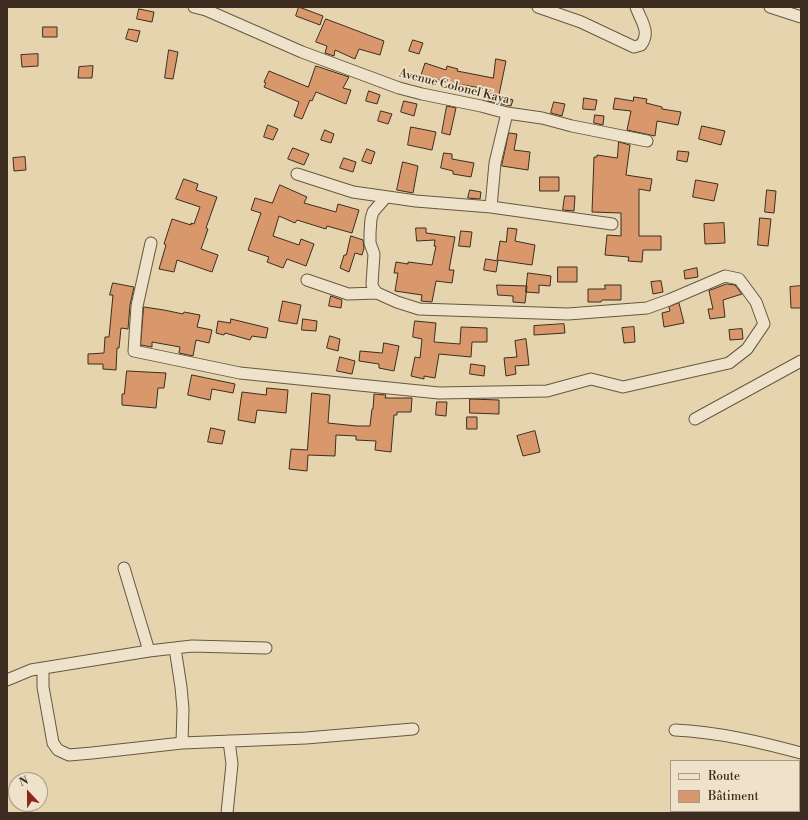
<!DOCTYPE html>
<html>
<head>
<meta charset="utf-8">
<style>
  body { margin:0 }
  #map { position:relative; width:808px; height:820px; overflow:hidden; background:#e5d4ae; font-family:"Libre Bodoni",serif }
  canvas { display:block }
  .frame { position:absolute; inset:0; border:8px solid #3d2d20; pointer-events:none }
  .legend { position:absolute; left:670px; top:760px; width:130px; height:52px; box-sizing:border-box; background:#eee3ca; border:1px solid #a79a86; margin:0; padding:5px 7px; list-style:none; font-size:12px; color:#3d2d20 }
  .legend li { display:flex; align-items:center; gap:8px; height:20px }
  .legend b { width:20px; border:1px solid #a79a86 }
  .north { position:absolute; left:8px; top:772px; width:40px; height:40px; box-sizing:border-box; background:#eee3ca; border:1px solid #a79a86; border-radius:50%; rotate:338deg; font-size:11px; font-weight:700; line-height:16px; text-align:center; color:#3d2d20 }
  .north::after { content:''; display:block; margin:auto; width:14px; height:18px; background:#8f2418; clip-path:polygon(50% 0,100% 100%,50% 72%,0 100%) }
</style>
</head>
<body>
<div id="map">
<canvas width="808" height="820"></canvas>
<div class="frame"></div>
<ul class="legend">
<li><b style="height:5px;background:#eee3ca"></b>Route</li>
<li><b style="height:11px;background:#d8986b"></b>Bâtiment</li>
</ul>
<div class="north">N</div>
</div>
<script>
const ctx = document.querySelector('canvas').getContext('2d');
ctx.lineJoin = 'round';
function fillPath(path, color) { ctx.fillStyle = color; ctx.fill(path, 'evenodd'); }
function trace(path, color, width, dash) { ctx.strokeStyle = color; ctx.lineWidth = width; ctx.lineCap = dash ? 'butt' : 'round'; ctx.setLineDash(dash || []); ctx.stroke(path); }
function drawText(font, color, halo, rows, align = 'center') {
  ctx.font = font + ' "Libre Bodoni",serif'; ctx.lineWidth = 3.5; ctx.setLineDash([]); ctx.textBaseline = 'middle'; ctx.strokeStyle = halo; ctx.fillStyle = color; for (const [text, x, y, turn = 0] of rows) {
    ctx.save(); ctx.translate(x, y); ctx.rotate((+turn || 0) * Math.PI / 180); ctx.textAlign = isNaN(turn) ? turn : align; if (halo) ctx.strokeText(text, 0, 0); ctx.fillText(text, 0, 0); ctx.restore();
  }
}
const building = new Path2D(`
  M299,7l24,9 -3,9 -24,-9z
  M139,9l15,3 -2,10 -15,-3z
  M326,19l58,22 -4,14 -21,-6 -4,10 -20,-9 -1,6 -9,-3 2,-7 -11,-4z
  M43,27h14v10h-14z
  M129,29l11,2 -3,11 -11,-3z
  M413,40l10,3 -4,11 -10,-3z
  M169,50l9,2 -5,27 -8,-1z
  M38,54v12l-16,1 -1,-12z
  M496,59l10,2 -7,34 14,5 -2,6 -23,-5 3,-11 -38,-7v1l-18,-5 -2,7 -14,-5 6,-18 21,7 1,-4 11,3 -1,2 36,7z
  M93,66l-1,12h-14l1,-11z
  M316,66l33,11 -6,11 8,2 -5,14 -30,-12 -4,9 -2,-1 -8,19 -8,-3 5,-14 -35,-15 2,-4 -2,-1 5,-11 39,16z
  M369,91l11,4 -3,9 -11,-3z
  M634,97l13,2 -1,4 16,4v2l19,3 -3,13 -21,-4 -2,15 -28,-6 4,-19 -18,-2 2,-11 18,3z
  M584,98l13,2 -2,10 -12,-1z
  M404,101l13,3 -3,12 -13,-4z
  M554,102l11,2 -3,12 -11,-3z
  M447,106l9,2 -6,27 -8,-2z
  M381,111l11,3 -4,10 -10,-3z
  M595,115l9,1 -1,9 -9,-2z
  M268,125l10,4 -5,11 -9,-3z
  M702,126l23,5 -4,14 -22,-6z
  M411,127l25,5 -4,18 -24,-5z
  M325,130l9,4 -3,9 -10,-3z
  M509,133l8,1 -3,16 16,2 -2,18 -26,-4z
  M619,142l11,3 -4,30 26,4 -2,12 -11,-2v47h22v14h-18l-1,12 -14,-1 1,-4 -24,-2 2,-20 14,1v-23l-29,-1 2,-55h3v-2l20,3z
  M293,148l16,6 -5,11 -16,-6z
  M367,149l8,3 -4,12 -9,-3z
  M678,151l11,1 -2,10 -10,-2z
  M444,153l8,1v5l22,4 -3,14 -18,-3v-3l-12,-3z
  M25,157l1,13 -12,1 -1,-13z
  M344,158l12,4 -3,10 -13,-4z
  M403,162l15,4 -5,27 -16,-3z
  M540,177h19v14h-19z
  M184,179l14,5 -2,6 21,7 -11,31 2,1 -7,20 17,6 -6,17 -35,-12 -3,12 -15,-3 7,-24 -2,-1 8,-25 19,6v-2l3,1 6,-17 -24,-8z
  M696,180l22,4 -4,17 -21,-4z
  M280,185l27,12 -3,6 32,9 2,-8 21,6 -7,23 -25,-7 -1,3 -29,-9 -2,3 -16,-7 -6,20 26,9 2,-6 13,5 -8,22 -19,-7 -4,9 -16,-6 2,-5 -21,-7 13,-37 -10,-3 4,-12 17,5z
  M470,190l11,2 -1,7 -12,-1z
  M767,190l9,1 -2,22 -9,-1z
  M565,196h10l-1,15 -11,-1z
  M760,218l11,1 -3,27 -10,-1z
  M724,223l1,20 -20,1 -1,-20z
  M416,228h10v5l29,4 -6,33h5l-2,13 -16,-2 -4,21 -11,-1 1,-6 -27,-4 3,-18h-4l2,-11 12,2v-2l24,3 4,-19h-2l1,-6 -18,1z
  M508,228l9,1 -2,12 20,4 -3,20 -35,-5 3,-19 6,1z
  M461,231l11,1 -2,15 -11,-1z
  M351,236l12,4 1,8 -2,7 -7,-2 -6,19 -9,-4 4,-13h2z
  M486,259l12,2 -2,11 -12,-2z
  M558,267h19v15h-19z
  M697,268l1,9 -13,2 -1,-8z
  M528,273l23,3 -1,10 -11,-1v8l-13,-1z
  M661,281l2,11 -10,2 -2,-12z
  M113,283l21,4 -4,18 -2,24 -7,-1 -2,20h-2l-1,22 -13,-1v-5h-15v-10l16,-1 1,-16h4l4,-42h-3z
  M727,284l8,1 7,9 -19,6 2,17 -15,2 -2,-10h5l-4,-18z
  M497,285l30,1 -2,17 -12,-1v-6l-15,-1z
  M605,285h16v15h-19l-1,2h-13v-13h17z
  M801,286v22h-10l-1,-21z
  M331,296l11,4 -1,8 -12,-2z
  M283,301l18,4 -4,19 -18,-3z
  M679,303l5,20 -20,4 -2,-14 8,-2 -1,-4z
  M144,307l20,3 19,4 1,-2 16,3 -3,12 15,3 -3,13 -13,-3 -3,16 -14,-3 1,-6 -28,-5v5l-11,-2z
  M231,319l37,9 -2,10 -14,-2 -2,4 -25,-7 -1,2 -8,-2 2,-12 12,2z
  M303,319l14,2 -1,10 -14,-1z
  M415,321l21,2 -2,19 26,2 1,-17 26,1v14h-15l-1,15 -32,-3 -4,24 -11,-2v3l-13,-3 4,-19 5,1 2,-19 -9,-2z
  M564,324l1,9 -31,2v-9z
  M634,327l1,15 -11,1 -2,-15z
  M742,329l1,10 -13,1 -1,-10z
  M330,336l10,3 -2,12 -11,-3z
  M526,339l3,26 -14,1 1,8 -10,2 -2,-18 13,-1 -2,-16z
  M384,343l15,3 -5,25 -15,-3v-4l-20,-3 1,-10 22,2z
  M340,357l15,4 -3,13 -15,-3z
  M471,364l14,2 -1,10 -14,-2z
  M127,371l39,2 -2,15h-6l-2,20 -34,-3v-11h2z
  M192,375l43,9 -2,9 -21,-4 -2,11 -22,-5z
  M267,388l21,2 -2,23 -29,-3 -2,13 -17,-3 4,-28 24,3z
  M312,393l18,2 -2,28 29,3h13l2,-17h1l1,-15 12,1 -1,3h27l-1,14h-14v3h-3l-3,37 -16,-2 1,-9 -20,-1v-4l-20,-1 -1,21 -27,-1 -1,16 -18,-2 2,-20 16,1z
  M470,399l29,1v14l-29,-1z
  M437,402h10l-1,14 -10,-1z
  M467,417h10v12h-10z
  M211,428l14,3 -3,13 -14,-2z
  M535,431l5,21 -17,4 -6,-20z`);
fillPath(building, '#d8986b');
trace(building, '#3d2d20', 1);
const minor = new Path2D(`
  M194,7l12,3 96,42 97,36 23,6 59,12 26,7 35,5 30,8 75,15
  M538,7l43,15 53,25 7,-2c10,-13 0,-24 -5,-38
  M770,7l31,10
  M297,174l56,18 63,9 75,6 121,17
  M491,207l4,-44 12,-50
  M151,243l-14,63 -3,45 106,22 199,20 108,-2 44,-12 32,8 106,-24 18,-14 17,-25 -8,-22 -17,-23 -14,-3 -56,24 -22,8 -79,6 -149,-5 -22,-7 -20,-9 -4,-5 -1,-4 2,-30 -4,-11v-10l1,-14 2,-7 13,-15
  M307,280l41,14 29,-1
  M695,419l106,-58
  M175,648l6,39 2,22 -1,34
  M149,651l43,-5 74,2
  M43,668v19l10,56 5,7 11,5 23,-2 90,-10 124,-5 107,-9
  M7,680l24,-10 118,-19 -25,-83
  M675,730c43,2 85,12 126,23
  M227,813l5,-49 -3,-23`);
trace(minor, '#675744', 13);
trace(minor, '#eee3ca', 11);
drawText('12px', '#3d2d20', '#eee3ca', [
  ["Avenue Colonel Kaya",454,87,14]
]);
</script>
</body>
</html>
